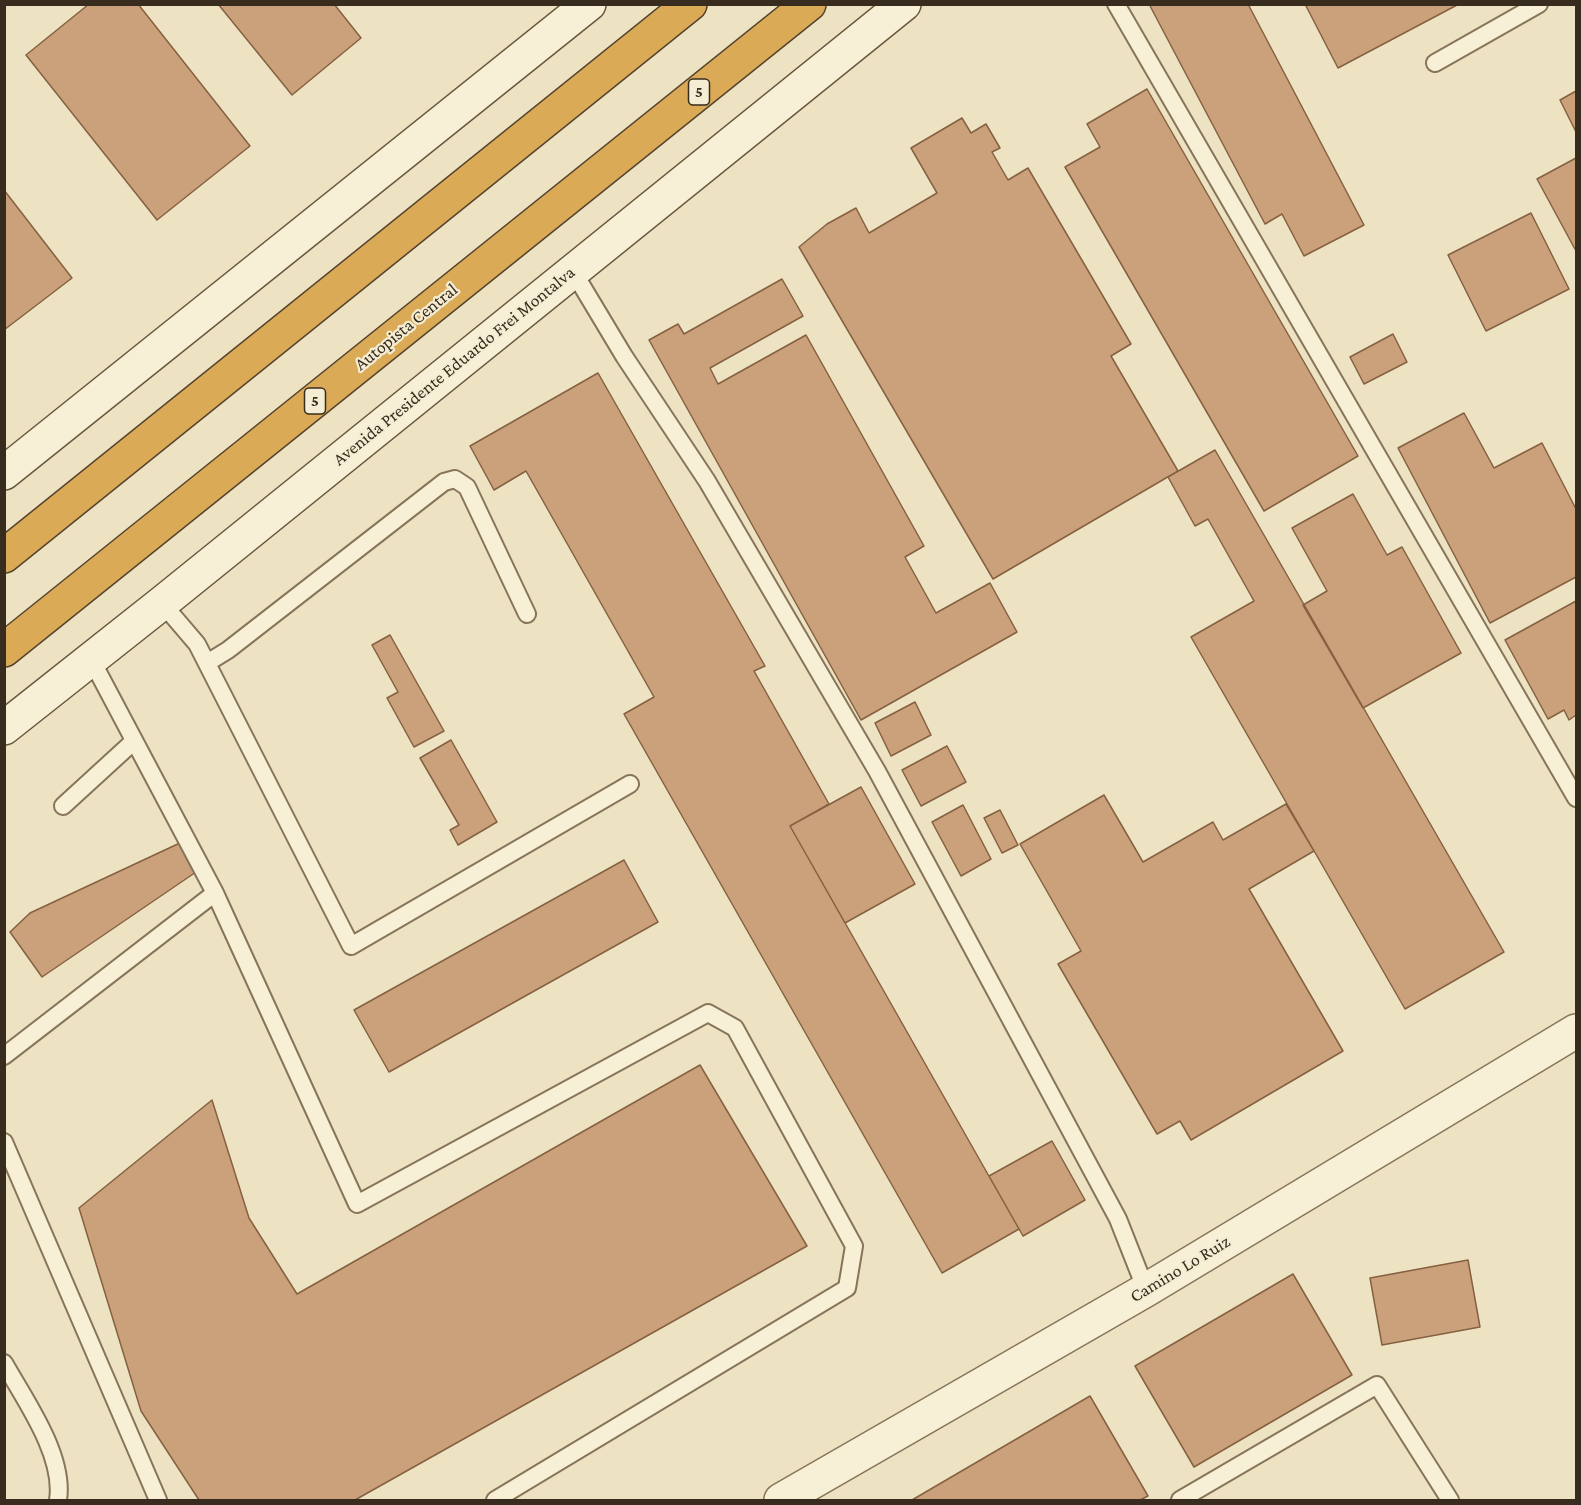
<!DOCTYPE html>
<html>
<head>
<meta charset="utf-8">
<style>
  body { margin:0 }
  #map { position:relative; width:1581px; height:1505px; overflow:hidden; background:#ede3c3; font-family:"Crimson Pro",serif }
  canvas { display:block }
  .frame { position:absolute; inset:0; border:6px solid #372c1e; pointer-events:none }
</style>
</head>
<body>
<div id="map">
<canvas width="1581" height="1505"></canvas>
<div class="frame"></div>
</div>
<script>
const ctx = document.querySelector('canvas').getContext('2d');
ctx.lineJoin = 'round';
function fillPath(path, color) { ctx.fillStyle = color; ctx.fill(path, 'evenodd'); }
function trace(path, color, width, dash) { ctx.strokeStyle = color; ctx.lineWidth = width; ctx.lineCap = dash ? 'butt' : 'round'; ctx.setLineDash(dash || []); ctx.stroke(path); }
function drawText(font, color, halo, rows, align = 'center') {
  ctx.font = font + ' "Crimson Pro",serif'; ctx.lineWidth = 4.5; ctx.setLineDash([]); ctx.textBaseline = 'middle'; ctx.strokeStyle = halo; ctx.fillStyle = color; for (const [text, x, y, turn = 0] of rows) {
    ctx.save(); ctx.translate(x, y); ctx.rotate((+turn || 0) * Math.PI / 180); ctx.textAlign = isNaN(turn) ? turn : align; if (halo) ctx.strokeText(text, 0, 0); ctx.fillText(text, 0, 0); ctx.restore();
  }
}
const building = new Path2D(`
  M89,4h49l112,142 -93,74 -131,-165z
  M218,4h116l27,34 -69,57z
  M1149,4h99l116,221 -60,31 -22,-42 -17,10z
  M1305,4h154l-121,64z
  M1147,89l211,367 -94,55 -199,-344 35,-20 -13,-23z
  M1576,91v41l-16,-32z
  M962,118l9,15 15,-9 14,24 -8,4 16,28 20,-12 103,176 -20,12 67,115 -185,108 -194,-332 28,-23 29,-16 13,25 68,-40 -26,-45z
  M1576,158v93l-39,-72z
  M4,190l68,88 -68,52z
  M1531,213l38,76 -83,42 -38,-76z
  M782,279l21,37 -93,52 8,16 88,-49 118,211 -19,11 31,56 54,-30 27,49 -156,88 -212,-380 29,-16 6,10z
  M1393,334l14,28 -43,22 -14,-27z
  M598,373l167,293 -11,5 75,133 -39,22 229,403 -77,44 -318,-559 30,-17 -128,-226 -32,19 -24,-44z
  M1464,413l30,55 48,-25 34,66v68l-86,46 -92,-175z
  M1215,450l289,502 -99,57 -214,-372 63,-36 -46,-82 -13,7 -27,-49z
  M1353,494l34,61 15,-8 59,106 -98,55 -60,-103 24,-14 -35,-63z
  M1576,601v114l-7,5 -5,-10 -16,9 -43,-79z
  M390,635l54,96 -30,16 -27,-49 11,-6 -26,-47z
  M915,702l16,33 -40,21 -16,-33z
  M451,740l46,82 -39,23 -8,-15 9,-5 -39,-67z
  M947,746l19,36 -45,24 -19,-36z
  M861,787l54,97 -70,39 -55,-97z
  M1104,795l39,67 70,-40 10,18 63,-36 28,47 -65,38 94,162 -152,89 -11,-19 -23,13 -99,-170 23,-13 -61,-107z
  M963,805l28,54 -30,17 -29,-54z
  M1000,810l18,35 -16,8 -18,-35z
  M182,842l17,28 -157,107 -32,-45 20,-19z
  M624,860l34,62 -269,150 -35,-62z
  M700,1065l107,181 -452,254h-156l-58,-89 -62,-203 133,-108 37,118 48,76z
  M1052,1141l33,59 -62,36 -34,-60z
  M1468,1260l12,67 -98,18 -12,-67z
  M1293,1274l59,101 -158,92 -59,-101z
  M1090,1396l58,100 -8,4h-228z`);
fillPath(building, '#caa17a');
trace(building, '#856141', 1.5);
const lane = new Path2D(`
  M1116,4l460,794
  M1435,63l104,-59
  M573,271l51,85 83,125 170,290 241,448 28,71
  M162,603l35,41 154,302 279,-162
  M207,663l21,-13 216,-168 11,-3 12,8 60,127
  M63,806l71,-65
  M215,893l142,311 351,-191 27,15 119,218 -7,42 -352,212
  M4,1056l211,-163 -124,-234
  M4,1142l154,358
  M4,1363c21,37 61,93 54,137
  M1180,1500l197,-115 73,115`);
const street = new Path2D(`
  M781,1500l365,-210 430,-259`);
const secondary = new Path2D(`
  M4,473l585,-469
  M4,728l158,-125 742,-599`);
const highway = new Path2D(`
  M4,556l686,-552
  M4,650l805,-646`);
trace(lane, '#87755a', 20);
trace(street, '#87755a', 36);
trace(secondary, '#69563e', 36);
trace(highway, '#55432e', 36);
trace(lane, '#f8f0d6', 16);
trace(street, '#f8f0d6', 33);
trace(secondary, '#f8f0d6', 33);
trace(highway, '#dbaa56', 33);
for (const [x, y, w] of [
  [699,92,21],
  [315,401,21]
]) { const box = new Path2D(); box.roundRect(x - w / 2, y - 13, w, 26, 4.5); ctx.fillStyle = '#f5edd3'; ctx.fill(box); trace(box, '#372c1e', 1.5); }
drawText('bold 16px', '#372c1e', null, [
  ["5",699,92],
  ["5",315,401]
]);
drawText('18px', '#372c1e', '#f5edd3', [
  ["Autopista Central",406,327,-39],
  ["Avenida Presidente Eduardo Frei Montalva",454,366,-39],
  ["Camino Lo Ruiz",1180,1269,-31]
]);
</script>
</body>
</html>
